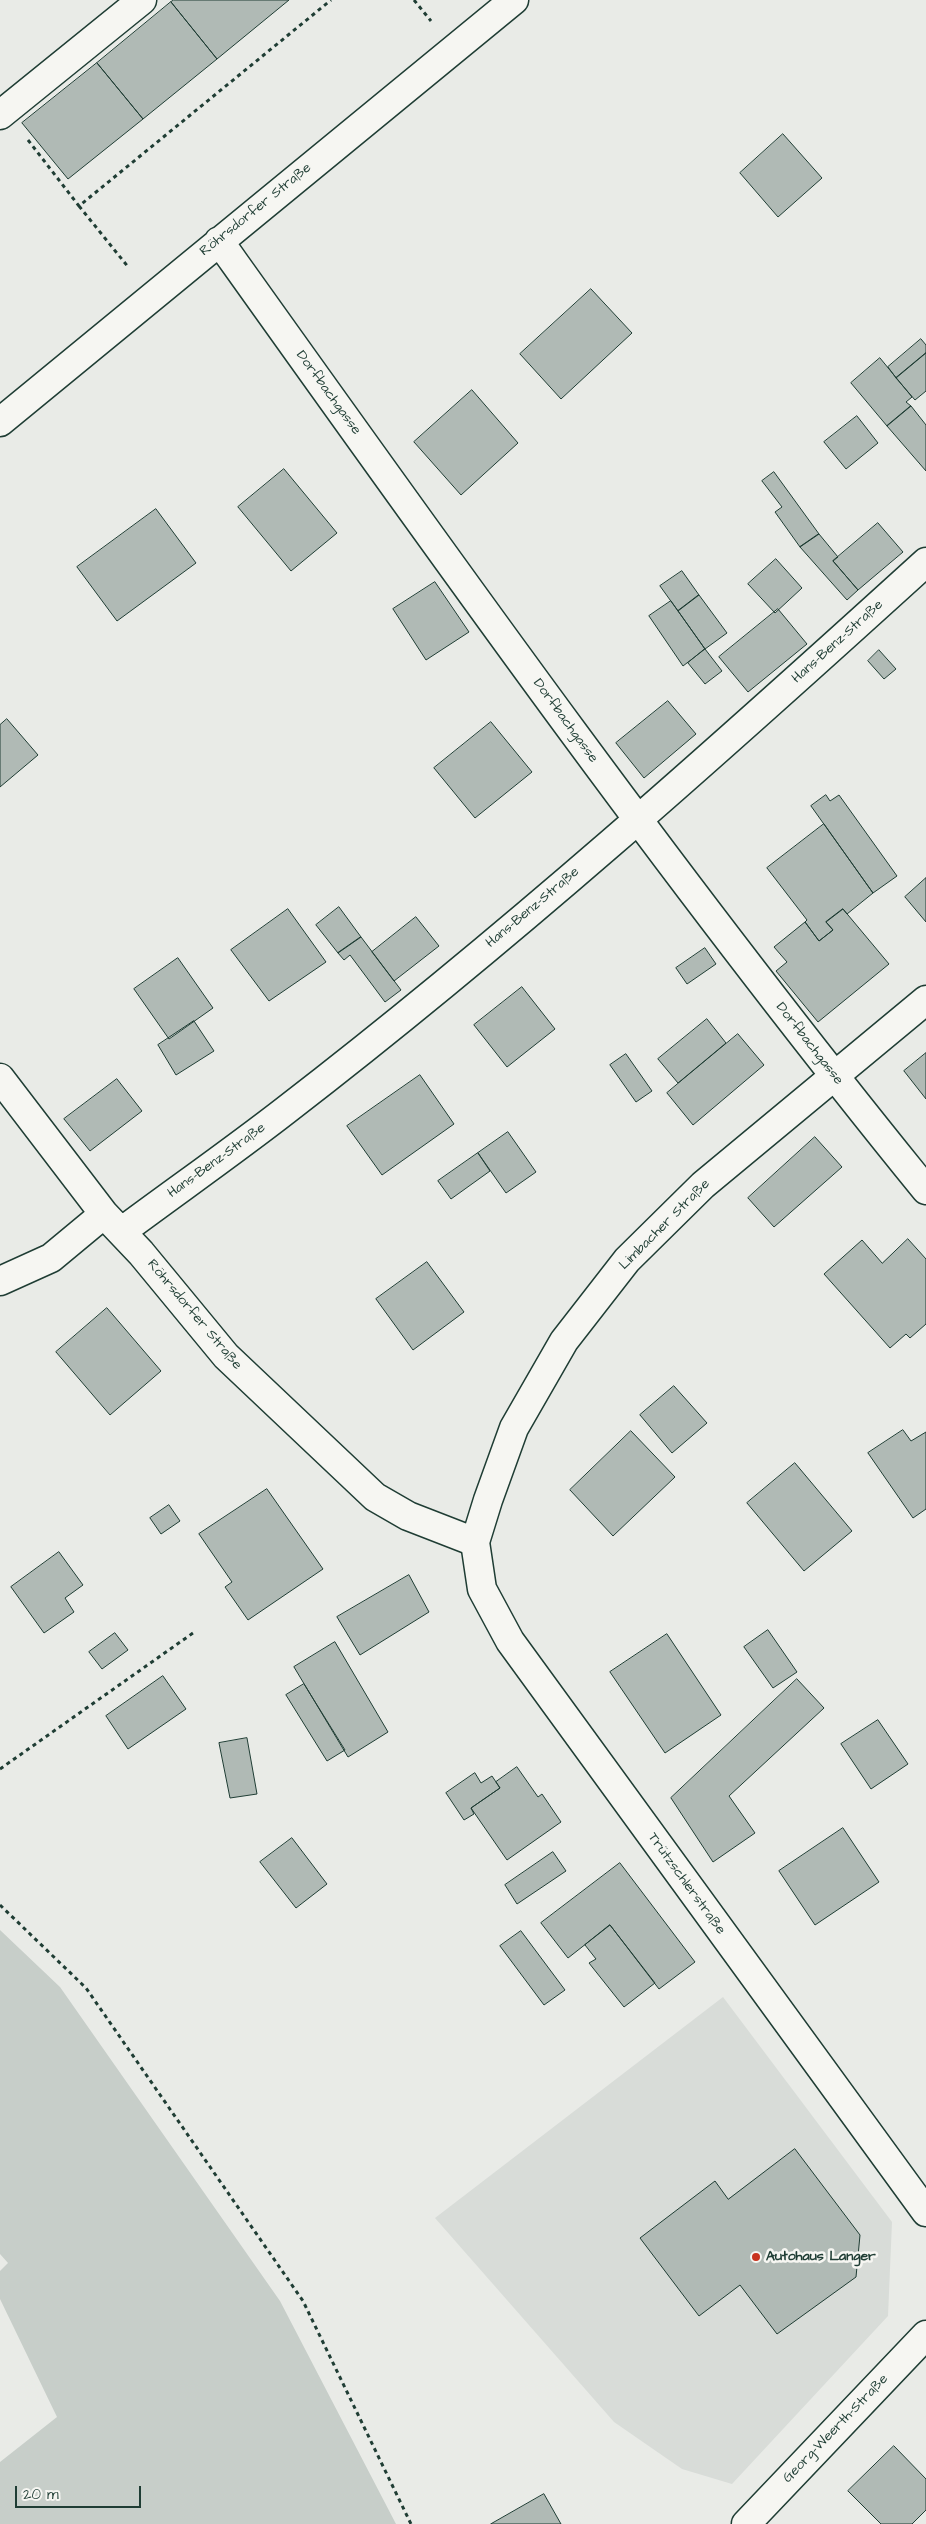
<!DOCTYPE html>
<html>
<head>
<meta charset="utf-8">
<style>
  body { margin:0 }
  #map { position:relative; width:926px; height:2524px; overflow:hidden; background:#e9ebe7; font-family:"Architects Daughter",sans-serif }
  canvas { display:block }
  .scale { position:absolute; left:15px; top:2486px; width:126px; height:22px; box-sizing:border-box; border:2px solid #1f3d34; border-top:0; padding-left:6px; font-size:15px; line-height:18px; white-space:nowrap; color:#1f3d34; -webkit-text-stroke:4px #f6f6f2; paint-order:stroke }
</style>
</head>
<body>
<div id="map">
<canvas width="926" height="2524"></canvas>
<div class="scale">20 m</div>
</div>
<script>
const ctx = document.querySelector('canvas').getContext('2d');
ctx.lineJoin = 'round';
function fillPath(path, color) { ctx.fillStyle = color; ctx.fill(path, 'evenodd'); }
function trace(path, color, width, dash) { ctx.strokeStyle = color; ctx.lineWidth = width; ctx.lineCap = dash ? 'butt' : 'round'; ctx.setLineDash(dash || []); ctx.stroke(path); }
function drawText(font, color, halo, rows, align = 'center') {
  ctx.font = font + ' "Architects Daughter",sans-serif'; ctx.lineWidth = 5; ctx.setLineDash([]); ctx.textBaseline = 'middle'; ctx.strokeStyle = halo; ctx.fillStyle = color; for (const [text, x, y, turn = 0] of rows) {
    ctx.save(); ctx.translate(x, y); ctx.rotate((+turn || 0) * Math.PI / 180); ctx.textAlign = isNaN(turn) ? turn : align; if (halo) ctx.strokeText(text, 0, 0); ctx.fillText(text, 0, 0); ctx.restore();
  }
}
fillPath(new Path2D(`
  M723,1997l169,225 -4,94 -156,168 -50,-15 -68,-47 -179,-204z`), '#d8dcd8');
fillPath(new Path2D(`
  M0,1930l60,57 220,314 116,223h-396v-62l57,-45 -57,-118v-28l8,-8 -8,-9z`), '#c7cec9');
const building = new Path2D(`
  M174,0h115l-72,59 -46,-57z
  M171,2l46,57 -74,60 -46,-56z
  M97,63l46,56 -75,60 -46,-56z
  M783,134l39,44 -44,39 -38,-44z
  M591,289l41,44 -71,66 -41,-45z
  M921,339l5,6v8l-30,25 -8,-11z
  M926,353v38l-11,9 -19,-22z
  M880,358l32,39 -6,5 5,4 -24,20 -36,-43z
  M472,390l46,53 -57,52 -47,-53z
  M911,406l15,19v46l-39,-45z
  M857,416l21,27 -32,26 -22,-27z
  M284,469l53,64 -46,38 -53,-64z
  M774,472l45,62 -19,13 -25,-35 7,-5 -20,-26z
  M156,509l40,54 -79,58 -40,-54z
  M878,523l25,29 -45,38 -25,-29z
  M819,534l19,23 -5,4 25,29 -11,10 -47,-53z
  M776,559l26,29 -27,25 -27,-29z
  M682,571l17,24 -21,16 -18,-25z
  M435,582l34,50 -43,28 -33,-51z
  M699,595l28,38 -22,16 -27,-38z
  M671,601l34,48 -22,17 -34,-50z
  M778,609l29,35 -59,48 -29,-35z
  M705,649l17,22 -17,13 -17,-21z
  M879,650l17,19 -12,10 -16,-18z
  M668,701l28,33 -52,44 -28,-35z
  M7,719l31,36 -38,32v-62z
  M491,722l41,50 -57,46 -41,-50z
  M826,795l4,6 9,-6 58,81 -24,17 -62,-87z
  M824,824l49,69 -26,21 -4,-5 -17,13 7,8 -14,11 -14,-19 2,-2 -40,-52z
  M926,878v44l-21,-25z
  M339,907l22,30 -23,16 -22,-28z
  M288,909l38,53 -57,39 -38,-51z
  M843,909l46,55 -71,58 -42,-51 11,-9 -13,-15 31,-25 14,19 14,-11 -7,-8z
  M416,917l23,29 -45,35 -22,-29z
  M361,937l40,53 -16,12 -35,-47 -6,5 -6,-7z
  M705,948l11,16 -29,20 -11,-16z
  M178,958l35,50 -44,31 -35,-50z
  M522,987l33,42 -48,38 -33,-42z
  M707,1019l19,24 -48,40 -20,-24z
  M194,1021l20,30 -38,24 -18,-30z
  M738,1034l26,31 -71,60 -26,-32z
  M926,1053v46l-22,-28z
  M626,1054l26,37 -16,11 -26,-37z
  M420,1075l34,49 -72,51 -35,-49z
  M117,1079l25,32 -52,40 -26,-32z
  M508,1132l28,40 -30,21 -28,-40z
  M815,1137l27,30 -68,60 -26,-29z
  M478,1153l12,18 -39,28 -13,-18z
  M908,1239l18,20v65l-16,14 -4,-4 -16,14 -66,-74 38,-34 20,23z
  M427,1262l37,50 -51,38 -37,-51z
  M107,1308l54,63 -51,44 -54,-63z
  M674,1386l33,37 -35,30 -32,-38z
  M903,1430l8,11 15,-9v77l-13,9 -45,-65z
  M631,1431l44,46 -62,59 -43,-46z
  M795,1463l57,68 -48,40 -57,-68z
  M267,1489l56,80 -75,51 -23,-33 7,-5 -33,-48z
  M169,1505l11,16 -19,13 -11,-16z
  M59,1552l24,33 -18,13 9,14 -30,21 -33,-46z
  M409,1575l20,37 -69,43 -23,-38z
  M768,1630l29,42 -24,16 -29,-41z
  M115,1633l13,17 -26,19 -13,-17z
  M667,1634l54,81 -56,38 -55,-81z
  M335,1642l53,90 -40,25 -54,-90z
  M163,1676l23,33 -58,40 -22,-33z
  M797,1679l27,29 -95,88 26,37 -42,29 -42,-64z
  M304,1684l41,66 -18,11 -41,-66z
  M878,1720l30,44 -37,25 -30,-45z
  M247,1738l10,56 -27,4 -11,-55z
  M517,1767l21,30 4,-3 19,28 -54,38 -36,-52 29,-20 -4,-6z
  M475,1773l6,10 11,-7 8,12 -29,20 3,6 -10,6 -18,-27z
  M843,1828l36,54 -64,43 -36,-54z
  M292,1838l35,46 -31,24 -36,-46z
  M553,1852l13,19 -49,33 -12,-19z
  M620,1863l75,99 -36,27 -49,-64 -42,33 -27,-35z
  M610,1925l45,58 -31,24 -35,-44 7,-4 -11,-14z
  M521,1931l44,59 -21,15 -44,-59z
  M795,2149l65,86 -4,42 -79,57 -37,-49 -41,31 -59,-78 75,-57 13,18z
  M894,2446l32,33v31l-14,14h-31l-33,-33z
  M544,2494l17,30h-70z`);
fillPath(building, '#b0bab5');
trace(building, '#1f3d34', 1);
const minor = new Path2D(`
  M0,115l142,-115
  M219,241c229,321 458,643 707,949
  M0,422l514,-422
  M0,1078l104,136 37,39 85,103 149,141 33,19 67,26
  M121,1232c55,-41 111,-80 165,-122 222,-171 432,-359 640,-548
  M0,1281l51,-23 53,-44
  M746,2524l180,-189`);
const tertiary = new Path2D(`
  M926,1000l-223,185 -76,75 -63,81 -50,87 -26,72 -13,42 7,47 28,52 416,571`);
trace(minor, '#1f3d34', 31);
trace(tertiary, '#1f3d34', 31);
trace(new Path2D(`
  M414,0l17,21
  M28,140l51,66 252,-206
  M79,206l50,62
  M0,1769l193,-136
  M0,1905l86,83 217,313 108,223`), '#1f3d34', 3, [4, 4]);
trace(minor, '#f6f6f2', 28);
trace(tertiary, '#f6f6f2', 28);
for (const [x, y, r, color] of [
  [756,2257,5,"#c8321e"]
]) { const dot = new Path2D(); dot.arc(x, y, r, 0, 2 * Math.PI); ctx.fillStyle = color; ctx.fill(dot); trace(dot, '#f6f6f2', 2); }
drawText('14px', '#1f3d34', '#f6f6f2', [
  ["Röhrsdorfer Straße",256,210,-39],
  ["Dorfbachgasse",328,393,54],
  ["Hans-Benz-Straße",838,642,-42],
  ["Dorfbachgasse",565,721,54],
  ["Hans-Benz-Straße",533,908,-40],
  ["Dorfbachgasse",809,1044,52],
  ["Hans-Benz-Straße",217,1161,-36],
  ["Limbacher Straße",665,1225,-45],
  ["Röhrsdorfer Straße",194,1315,50],
  ["Trützschlerstraße",686,1884,54],
  ["Georg-Weerth-Straße",836,2429,-46]
]);
drawText('bold 14px', '#1f3d34', '#f6f6f2', [
  ["Autohaus Langer",766,2257]
], 'left');
</script>
</body>
</html>
